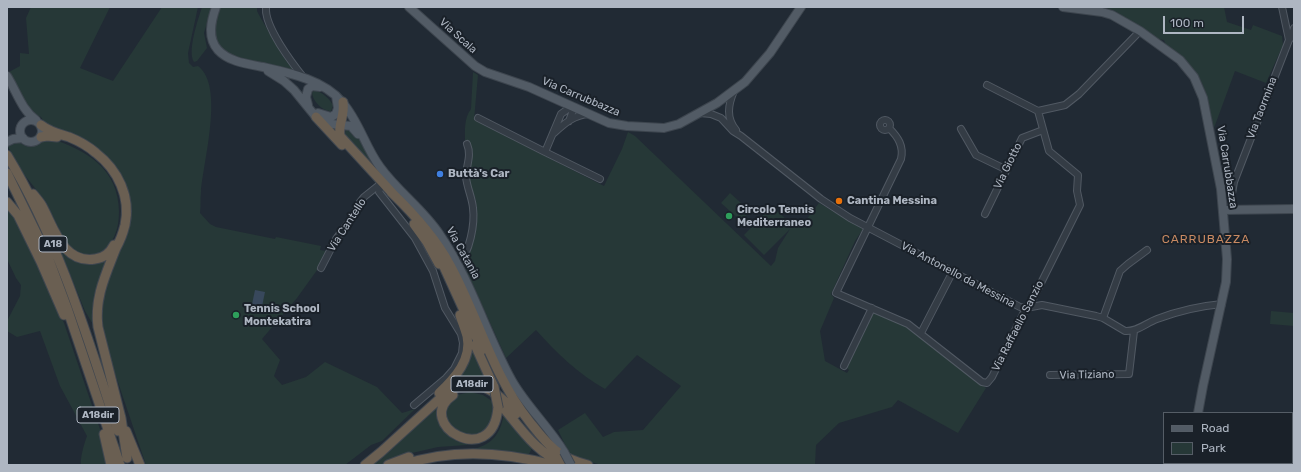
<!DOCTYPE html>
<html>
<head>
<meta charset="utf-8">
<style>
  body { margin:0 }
  #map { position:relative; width:1301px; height:472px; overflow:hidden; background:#212a34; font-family:Rubik,sans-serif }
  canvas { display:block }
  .frame { position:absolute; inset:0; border:8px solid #aeb6c2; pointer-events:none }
  .legend { position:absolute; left:1163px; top:412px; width:130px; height:52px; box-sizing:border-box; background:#1a2129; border:1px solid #555d66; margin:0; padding:5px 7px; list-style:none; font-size:12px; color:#aeb6c2 }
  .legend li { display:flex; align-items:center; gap:8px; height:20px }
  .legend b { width:20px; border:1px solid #555d66 }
  .scale { position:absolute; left:1163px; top:16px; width:81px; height:18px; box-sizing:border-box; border:2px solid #aeb6c2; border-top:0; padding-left:5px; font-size:12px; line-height:14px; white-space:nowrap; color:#aeb6c2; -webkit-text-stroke:3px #1a2129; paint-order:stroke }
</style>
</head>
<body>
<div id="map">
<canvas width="1301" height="472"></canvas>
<div class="frame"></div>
<ul class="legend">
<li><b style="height:5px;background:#525b65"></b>Road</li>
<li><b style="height:11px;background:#263837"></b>Park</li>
</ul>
<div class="scale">100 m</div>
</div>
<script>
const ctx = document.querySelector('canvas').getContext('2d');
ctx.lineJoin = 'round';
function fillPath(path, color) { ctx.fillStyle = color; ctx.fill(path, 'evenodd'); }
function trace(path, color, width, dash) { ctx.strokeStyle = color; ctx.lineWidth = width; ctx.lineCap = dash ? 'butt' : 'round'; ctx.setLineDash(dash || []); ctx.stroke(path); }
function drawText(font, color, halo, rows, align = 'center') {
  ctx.font = font + ' Rubik,sans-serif'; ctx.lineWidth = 4; ctx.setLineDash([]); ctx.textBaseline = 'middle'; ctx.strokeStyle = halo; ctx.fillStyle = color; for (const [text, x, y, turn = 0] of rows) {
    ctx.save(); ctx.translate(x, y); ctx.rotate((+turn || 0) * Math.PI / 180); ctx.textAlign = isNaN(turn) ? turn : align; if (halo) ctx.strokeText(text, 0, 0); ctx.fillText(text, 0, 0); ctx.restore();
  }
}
fillPath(new Path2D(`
  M31,7h79l-30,61 33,13 49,-74h36l-10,46 1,10 4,4 5,-1c27,20 5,96 3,126 -1,7 0,14 -1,21l10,11 6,3 59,12 1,-2 45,9 -1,4 6,1 -6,15 -23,32 -35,41 18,21 -6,16 8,9 24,-8 19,-15 52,25 25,26 13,-4 -33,32 -11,4 -26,20h-199l-44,-130 -2,-12 3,-32 24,-59 -8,-59 -55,-40 -19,-10 -4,-6 -8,-4 -6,-6 -18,-35 11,-6v-13l9,1 -3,-36z
  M202,7h10l-8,26 3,15 -10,13 -3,1c-7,-11 4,-42 8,-55z
  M219,7h38v4l2,4 23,40 13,18c-17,-4 -59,-13 -71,-23 -4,-4 -8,-10 -9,-16 -2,-9 2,-18 4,-27z
  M1103,7h121l3,15 24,8 2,-5 29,11 1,9 -17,38 -31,-12 -21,57c-5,-20 -7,-42 -20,-58 -8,-10 -19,-17 -28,-25l-2,-5 -7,-1 -42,-28z
  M473,72l5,3 -4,45 130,66 18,-37 6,-17 7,4 136,130 4,-5 3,-13 12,-19 -26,26 -20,-20 28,-29 21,20 13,-6 13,-17 44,26 -8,12 -24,53 3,4 -14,33 5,30 22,12 2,-3 -2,-2 26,-54 3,-2 31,14 79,62 -28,45 -60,-33 -6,7 -53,16 -23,22 -1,20h-213l-31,-8 -13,-27 27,-17 18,24 11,-5 29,-2 38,-44 -44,-31 -32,34c-27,-15 -49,-37 -69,-59l-30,28 -43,-95c9,-15 15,-44 13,-62 -2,-9 -8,-18 -8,-27 1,-12 11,-26 -3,-34 0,-10 -1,-22 6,-31z
  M314,90c8,2 15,8 19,15l-2,6c-9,0 -18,-10 -19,-18z
  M348,128l6,2 24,40 45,47 21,27 14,24 54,118 12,18 33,43 -18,-19 -18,-23 -11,-17 -15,-30 -39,-88 -14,-25 -17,-22 -34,-34 -43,-49 -3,-6 1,-4z
  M48,138c38,11 71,31 71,74 0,19 -6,31 -19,43l-15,1 -13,-7 -8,-10 -18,-37 -23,-29 -15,-26 9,-5c4,1 6,3 9,4 9,3 15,-5 22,-8z
  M730,193l20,18 -9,10 -20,-18z
  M7,207l9,12 48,104 38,112 6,30h-27c-1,-7 3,-21 6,-29l-27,-50 -20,-55 -23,6 -10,-6v-10l13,-25 1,-11 -5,-7 -9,-19z
  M58,245l8,8 43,6 -15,67 -9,-15z
  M1271,311l23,2v13l-24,-2z
  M471,345l17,40 -41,3z
  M470,392l13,3 9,6 1,9 -5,19 -17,9 -24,-13 -2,-15 12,-15z
  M446,397l-3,32c7,9 13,13 24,15v1l-29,2 -26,6 -30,12h-14z
  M504,413l28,35 -3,6 -4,1 -28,-4 -23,-2c19,-5 27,-16 30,-36z`), '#263837');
fillPath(new Path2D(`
  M255,290l10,2 -4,19 -10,-2z`), '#38485c');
const minor = new Path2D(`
  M266,7c-2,19 26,56 38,71
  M1290,39l4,-11
  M987,85l51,26
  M734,91c-6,14 -8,27 2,39
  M700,113l11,1 10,4 12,13 8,5 80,63 29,19 170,89 6,1 16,-3 54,11 7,2 22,13c12,1 21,-8 32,-12 21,-8 43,-13 65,-15
  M478,118l67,34 16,-38 11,-8v7l-3,8
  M880 125a5 5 0 1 1 10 0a5 5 0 1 1-10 0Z
  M889,128c9,9 15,18 12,31l-65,134 72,31 74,58 5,1 5,-6 34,-69 6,-7 48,-96 -3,-14 1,-16 -29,-24 -11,-40 27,-6 14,-11 61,-63
  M961,129l15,26 31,15
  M554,133c11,-10 20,-18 35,-19
  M545,152l55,27
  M381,187l-2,5 36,46 18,33 12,37 16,26 2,9 -1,10 -8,16 -8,9 -32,27
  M1229,210l5,-28 55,-142 -7,-33
  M985,214l37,-76 21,-8
  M458,264c12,-11 17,-41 15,-56 -1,-11 -6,-20 -7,-31 0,-12 6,-21 1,-33
  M321,268l15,-29 18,-24 6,-13 4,-5 15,-12
  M1103,318l17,-47 8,-7 19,-14
  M921,333l31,-60
  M844,366l28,-58
  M1050,375l79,-1 5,-43`);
const major = new Path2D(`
  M216,7c-5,14 -9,31 2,43 11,12 30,14 45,17 27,6 61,13 79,35 17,19 23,45 38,65 18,25 43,42 60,68 31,45 46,99 72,146 15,26 37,46 52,71
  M409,7l66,59 10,6 44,15 80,36 18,3 37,2 15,-4 38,-21 28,-21 25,-29 31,-46
  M1063,7l39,5 10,3 28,16 40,29 14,17 9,21 18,91 6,70 -1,23 -23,104 -5,27
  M268,71l16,10 10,9 22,27 15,7 20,2 7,8
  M7,76c10,16 14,33 29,44
  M308,105l-2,-8 2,-8 4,-3 8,1
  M318,113l13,4 5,-3 2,-6 -2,-12
  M20 131a11 11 0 1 1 22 0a11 11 0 1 1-22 0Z
  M7,142l6,-3 10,-1
  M1223,210l71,-1
  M1192,465l1,-2`);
const highway = new Path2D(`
  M343,102c2,15 -5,21 -3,34l55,60
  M316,117l26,28
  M41,125c9,7 18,9 28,12 10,4 19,9 27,16 22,17 35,44 29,72 -2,8 -5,16 -9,23 -10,26 -22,50 -18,79l23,91 6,40
  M41,137l6,-1 10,1
  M7,155c52,86 80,181 111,276
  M7,173l41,84 19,51 53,157
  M391,192c23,22 44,45 59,73 28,51 42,109 79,156 8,10 16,21 26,29 10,8 21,12 33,15
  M33,194c3,4 7,8 9,12 12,22 21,58 53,53 9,-1 15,-6 19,-14
  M7,202l11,13 23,47 23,53
  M414,224l13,18 12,22
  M439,256l43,94
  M475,345l19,42
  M439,393c16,-15 33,-34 28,-57 -2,-7 -5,-15 -7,-21
  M453,395c-41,28 40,77 45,12
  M506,411c17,21 34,45 61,54
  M126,431l14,34
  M104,434l7,31
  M365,465l16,-13 66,-60c28,-18 51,-1 69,22
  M388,465l21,-8
  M403,465c49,-17 101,-13 150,0`);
trace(minor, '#515963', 8);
trace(major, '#3d454e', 10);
trace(highway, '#3f464f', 11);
trace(minor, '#343c45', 6);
trace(major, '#525b65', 8);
trace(highway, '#6a5f52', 9);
const majorBridge = new Path2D(`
  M564,452l7,13`);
const highwayBridge = new Path2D(`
  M494,387l4,20`);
trace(majorBridge, '#3d454e', 10, []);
trace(highwayBridge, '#3f464f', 11, []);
trace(majorBridge, '#525b65', 8);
trace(highwayBridge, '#6a5f52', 9);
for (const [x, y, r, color] of [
  [440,174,4,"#3f7fe0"],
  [839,201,4,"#e8710a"],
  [729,216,4,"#2e9e5b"],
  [236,315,4,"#2e9e5b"]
]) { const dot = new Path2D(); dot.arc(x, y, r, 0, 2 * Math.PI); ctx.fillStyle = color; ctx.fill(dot); trace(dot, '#1a2129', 1.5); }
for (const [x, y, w] of [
  [53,244,28],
  [472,384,42],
  [98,415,42]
]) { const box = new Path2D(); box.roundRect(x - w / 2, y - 8, w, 16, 3); ctx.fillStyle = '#1a2129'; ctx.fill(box); trace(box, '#aeb6c2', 1); }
drawText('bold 10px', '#aeb6c2', null, [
  ["A18",53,244],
  ["A18dir",472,384],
  ["A18dir",98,415]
]);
drawText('11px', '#aeb6c2', '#1a2129', [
  ["Via Scala",458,36,42],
  ["Via Carrubbazza",581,97,23],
  ["Via Taormina",1262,108,-69],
  ["Via Giotto",1008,166,-64],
  ["Via Carrubbazza",1227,167,81],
  ["Via Cantello",347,225,-57],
  ["Via Catania",463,253,61],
  ["Via Antonello da Messina",958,275,28],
  ["Via Raffaello Sanzio",1018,326,-63],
  ["Via Tiziano",1087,375,-1]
]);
drawText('bold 11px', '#aeb6c2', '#1a2129', [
  ["Buttà's Car",448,174],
  ["Cantina Messina",847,201],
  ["Circolo Tennis",737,210],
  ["Mediterraneo",737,223],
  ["Tennis School",244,309],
  ["Montekatira",244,322]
], 'left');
ctx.letterSpacing = '1px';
drawText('12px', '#c98a62', '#1a2129', [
  ["CARRUBAZZA",1206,240]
]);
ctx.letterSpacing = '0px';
</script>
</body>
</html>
